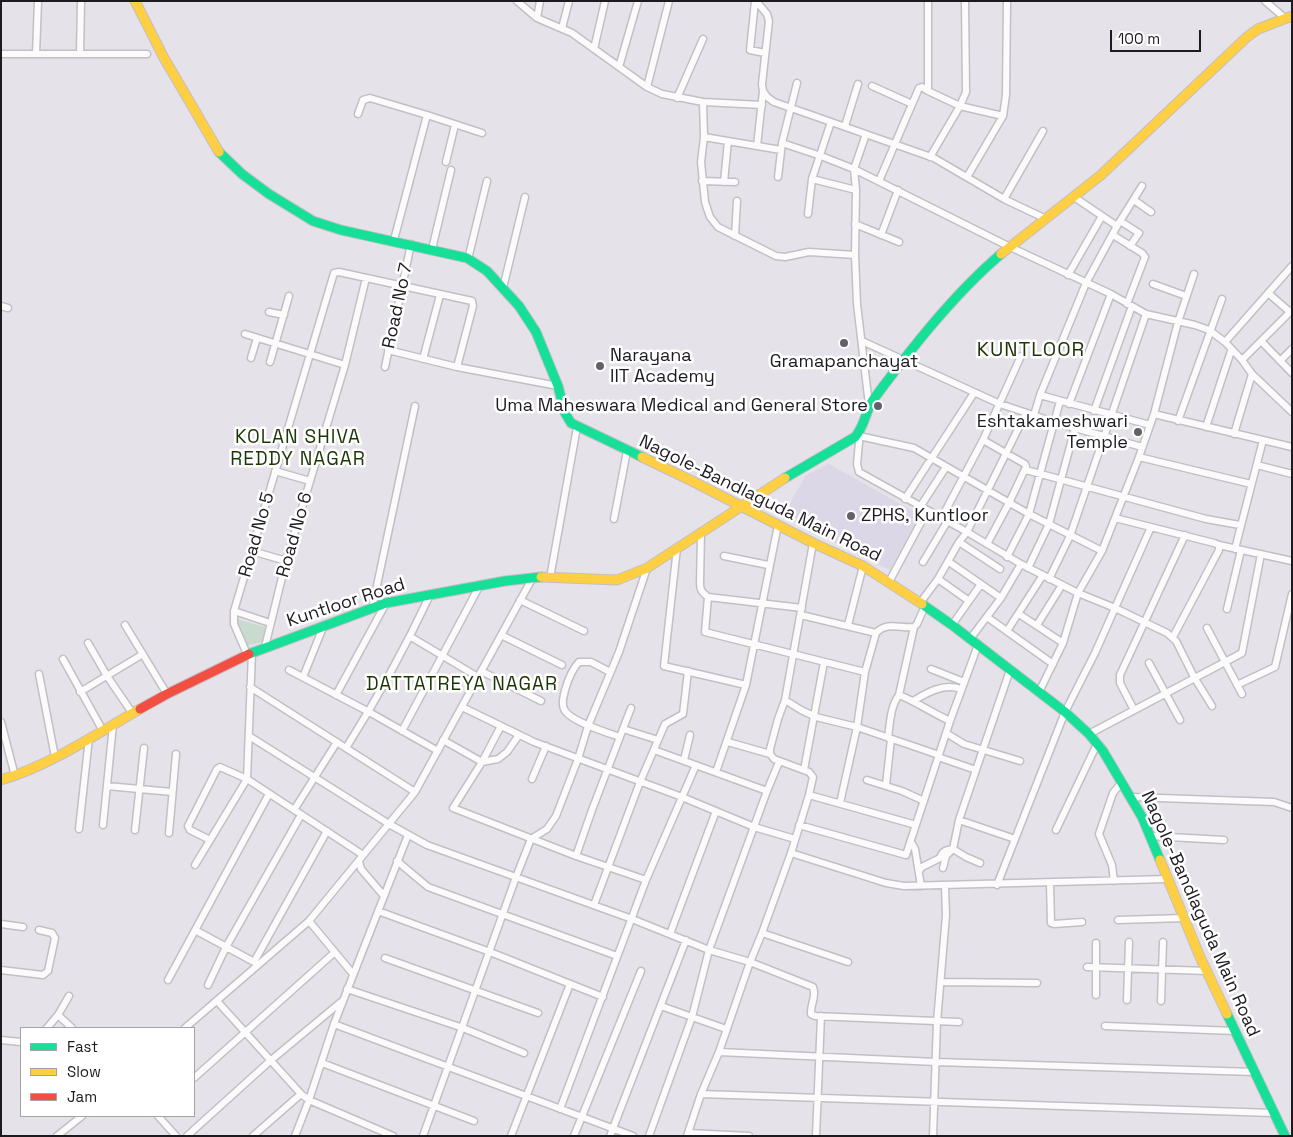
<!DOCTYPE html>
<html>
<head>
<meta charset="utf-8">
<style>
  body { margin:0 }
  #map { position:relative; width:1293px; height:1137px; overflow:hidden; background:#e6e2ea; font-family:"Space Grotesk",sans-serif }
  canvas { display:block }
  .frame { position:absolute; inset:0; border:2px solid #1d1a20; pointer-events:none }
  .legend { position:absolute; left:20px; top:1027px; width:175px; height:90px; box-sizing:border-box; background:#fff; border:1px solid #a5a3a6; margin:0; padding:6px 9px; list-style:none; font-size:15px; color:#1d1a20 }
  .legend li { display:flex; align-items:center; gap:10px; height:25px }
  .legend b { width:25px; border:1px solid #a5a3a6 }
  .scale { position:absolute; left:1110px; top:30px; width:91px; height:22px; box-sizing:border-box; border:2px solid #1d1a20; border-top:0; padding-left:6px; font-size:15px; line-height:18px; white-space:nowrap; color:#1d1a20; -webkit-text-stroke:4px #fff; paint-order:stroke }
</style>
</head>
<body>
<div id="map">
<canvas width="1293" height="1137"></canvas>
<div class="frame"></div>
<ul class="legend">
<li><b style="height:6px;background:#16e098"></b>Fast</li>
<li><b style="height:6px;background:#ffcf43"></b>Slow</li>
<li><b style="height:6px;background:#f24e42"></b>Jam</li>
</ul>
<div class="scale">100 m</div>
</div>
<script>
const ctx = document.querySelector('canvas').getContext('2d');
ctx.lineJoin = 'round';
function fillPath(path, color) { ctx.fillStyle = color; ctx.fill(path, 'evenodd'); }
function trace(path, color, width, dash) { ctx.strokeStyle = color; ctx.lineWidth = width; ctx.lineCap = dash ? 'butt' : 'round'; ctx.setLineDash(dash || []); ctx.stroke(path); }
function drawText(font, color, halo, rows, align = 'center') {
  ctx.font = font + ' "Space Grotesk",sans-serif'; ctx.lineWidth = 5; ctx.setLineDash([]); ctx.textBaseline = 'middle'; ctx.strokeStyle = halo; ctx.fillStyle = color; for (const [text, x, y, turn = 0] of rows) {
    ctx.save(); ctx.translate(x, y); ctx.rotate((+turn || 0) * Math.PI / 180); ctx.textAlign = isNaN(turn) ? turn : align; if (halo) ctx.strokeText(text, 0, 0); ctx.fillText(text, 0, 0); ctx.restore();
  }
}
fillPath(new Path2D(`
  M829,464l91,51 -30,55 -108,-53 24,-42z`), '#dcd7e7');
fillPath(new Path2D(`
  M237,619l28,8 -3,15 -16,4z`), '#c8dbce');
const street = new Path2D(`
  M517,1l20,17 35,15 75,54 15,7 41,8 59,3
  M755,1l-5,49 15,3
  M756,1l11,13 2,7 -7,63 1,7 -6,55
  M1265,1l21,18
  M537,18l3,-17
  M562,28l7,-27
  M594,49l11,-48
  M1,54h146
  M36,54l2,-53
  M80,54l1,-53
  M619,67l19,-66
  M872,86l40,18
  M647,87l22,-86
  M763,91l4,6 7,5 160,56 70,41 40,19
  M928,91l32,15 6,-14 -1,-91
  M677,98l26,-59
  M703,102l1,35 -3,25 4,40 5,15 8,10 58,29 9,1 24,-5 46,3
  M358,114l5,-14 7,-2 57,17 55,18
  M845,126l13,-42
  M866,134l-12,35 2,21 -1,65 2,49 12,101
  M704,137l77,13
  M782,143l39,13 33,13 154,77 103,48 35,20 49,11 14,5 16,12 17,18 10,14 40,38
  M930,157l30,-51 43,10
  M446,162l9,-37
  M778,177l4,-34 15,-60
  M967,177l36,-61 3,-21 1,-94
  M812,179l44,11
  M702,181l33,1
  M879,181l40,-93 3,-1 6,4v-90
  M724,182l4,-41
  M1074,197l43,29
  M1004,199l39,-68
  M1134,200l17,12
  M808,214l4,-35 19,-57
  M1120,221l19,12 -9,13
  M855,224l44,18
  M881,235l17,-45
  M1113,235l29,18 3,4 -18,47
  M735,236l2,-35
  M394,240l33,-125
  M432,249l19,-79
  M468,259l19,-78
  M1068,275l34,-59
  M1153,284l33,12
  M503,288l22,-91
  M1268,293l22,19
  M1,306l7,2
  M269,312l15,3
  M245,334l100,31
  M862,341l138,63 54,18 88,25
  M1225,342l67,-76
  M1262,342l30,31
  M388,350l69,17 101,19
  M251,358l6,-20
  M423,359l17,-64
  M1242,360l50,-50
  M1280,361l12,-12
  M270,362l19,-66
  M385,367l26,-123
  M1040,395l110,30
  M1069,404l42,-110
  M1094,411l38,-105
  M1154,414l138,33
  M1034,415l6,-20 46,-112 31,-57 25,-40
  M1178,421l44,-122
  M1206,427l25,-76
  M860,432l-3,32 2,8 108,60 54,32 57,29 37,15 52,25 9,8 18,36 18,29
  M1234,434l18,-60
  M859,436l55,12 115,66 73,37
  M983,440l42,24 1,3 -17,36 -22,41
  M1139,457l112,27
  M1257,465l35,9
  M1026,470l180,49 34,6
  M275,471l35,10
  M905,499l69,-106
  M920,507l26,-40
  M1115,518l99,25 5,2v5l-46,87
  M614,519l13,-68
  M941,519l42,-79 38,-84
  M701,532l-1,52c0,7 3,9 8,13l94,11
  M959,542l41,27
  M813,543l-28,157 -7,19 -8,30v5l4,5 35,13 4,5 -4,18 -18,58 95,30 18,3 264,-7
  M1219,545l73,16
  M677,548l-13,118 82,19
  M1235,549l28,-109
  M252,551l34,10
  M724,556l44,9
  M1007,557l22,-43 31,-113
  M923,562l24,-40
  M949,562l52,36
  M1028,568l21,-44 26,-96
  M550,578l27,-151
  M938,579l31,22
  M1049,579l21,-43 76,-222
  M889,582l38,-71
  M708,597l-3,35 160,40
  M520,600l64,31
  M920,603l18,-24 21,-37 8,-10 59,-119
  M372,609l43,-203
  M1227,609l14,-59
  M234,611l36,12
  M1019,614l44,29
  M801,615l75,18
  M987,617l66,47
  M125,625l42,69
  M848,625l15,-59
  M952,625l29,-41
  M1037,625l25,-40
  M914,627l-15,68c18,7 33,18 51,26
  M1207,628l35,66
  M1007,631l36,-56
  M501,635l61,30
  M411,637l67,40
  M970,639l31,-41 20,-34
  M88,643l19,33 26,38
  M265,647l21,-86 59,-196 21,-87
  M247,654l-13,-30v-13l100,-338 5,-1 133,29 1,5 -16,61
  M63,659l40,72
  M1149,663l31,57
  M931,669l33,13
  M289,670l80,42 69,39
  M481,671l60,30
  M610,672l-19,-10h-12c-7,7 -11,18 -14,28 -1,6 -4,12 -1,19 5,12 44,24 56,28
  M39,674l16,83
  M303,677l21,-52
  M1237,685l38,-18 17,-73
  M250,687l165,105
  M80,692l63,-38
  M1039,692l24,-49 15,-50 24,-42 37,-94 15,-43 24,-92 16,-48
  M336,695l50,-92
  M785,700l16,10 15,7 41,10 82,28
  M913,701c15,-9 31,-18 48,-12
  M462,707l72,35 148,55 72,30 41,12
  M1134,710l-14,-27v-8l65,-140
  M1,722l14,54
  M501,726l-19,36 -29,46 123,48 16,-46 39,-102
  M623,729l35,11
  M402,731l78,-146
  M946,733l18,11 56,17
  M1089,734l153,-81 19,-99
  M249,736l140,88 38,21 205,74 77,31 41,12 12,-29
  M888,738c2,-14 2,-31 11,-43
  M443,740l39,22 16,-3 9,-7 12,-17
  M728,742l42,12
  M346,748c31,-49 59,-100 84,-153
  M654,750l113,41
  M938,757l38,13
  M684,760l6,-25
  M804,770l20,-108
  M716,772l30,-87 32,-160
  M532,779l14,-33
  M867,780l35,11 22,10
  M886,785l5,-46
  M107,786l65,6
  M809,795l107,30
  M1131,797l143,5 18,6
  M840,803l17,-76 8,-55 11,-39c11,-12 25,-4 38,-6l3,-3 8,-18
  M294,810l43,-68
  M959,820l56,19
  M103,825l10,-100
  M799,825l107,30 44,-134 28,-76
  M79,829l10,-91
  M135,830l9,-82
  M1056,830l41,-86
  M169,833l7,-79
  M1151,836l73,4
  M210,840l-20,-10 -2,-4 29,-57 3,-2 27,12 116,76
  M911,842l4,7 6,37
  M791,853l-29,80 86,29
  M576,856l70,24
  M359,861l2,8 23,27
  M397,861l31,26 189,69
  M195,865l52,-86 5,-127
  M943,868l3,-12 7,-7 6,-29 51,-150
  M919,871l3,-4 18,-9c2,-7 6,-8 13,-9l13,8 14,6
  M1114,881l-2,-16 -13,-31 14,-41 9,-11
  M1050,883l1,40 3,1 28,-2
  M997,885l68,-173 30,-59 56,-126
  M594,905l46,-123 25,-58 18,-10 5,-43
  M378,911l112,41 113,45
  M1118,920l66,-2
  M309,921l44,53
  M1,924l22,3
  M195,930l61,33
  M670,934l46,-123
  M385,958l153,55
  M254,962l73,-131
  M1087,967l121,4
  M1,970l42,5 5,-4 7,-33 -3,-5 -13,-3
  M168,980l101,-186
  M941,982l96,1
  M208,985l18,-38 75,-132
  M347,989l116,39 61,25
  M1096,995v-52
  M1127,1000l2,-58
  M217,1001l84,93 8,6 84,36
  M1161,1001l2,-59
  M661,1006l65,23
  M58,1015l14,13
  M334,1024l299,112
  M1105,1026l130,5
  M47,1028l11,-13 11,-19
  M185,1028l124,-107 106,-129 118,-215
  M1,1040l20,2
  M719,1052l217,10 318,10
  M322,1063l152,58
  M194,1078l141,-126
  M701,1094l572,19
  M560,1109l86,-229 50,-115
  M158,1116l18,20
  M688,1133l61,3
  M57,1136l25,-20
  M187,1136l83,-75 71,-59
  M253,1136l48,-42
  M295,1136l14,-36 25,-76 74,-189
  M423,1136l93,-259 15,-38 16,-10 9,-13 22,-57 10,-33 31,-74 28,-84
  M511,1136l59,-152
  M574,1136l67,-165
  M610,1136l76,-196
  M649,1136l43,-119 17,-67 58,-159 12,-29
  M687,1136l14,-42 18,-42 31,-90 63,25c4,10 -3,17 -2,27l4,2 144,6
  M816,1136l5,-120
  M933,1136l4,-114 9,-107 -1,-29`);
const fast = new Path2D(`
  M219,152l23,22 27,20 44,27 28,9 126,28 20,13 32,35 17,26 22,54 7,27 6,10 71,34
  M785,478l70,-41c10,-11 10,-25 18,-37 37,-50 81,-106 128,-146
  M922,604l30,21 113,87 24,22 14,17 39,66 18,43
  M249,654l137,-51 119,-22 36,-4
  M1227,1014l58,122`);
const slow = new Path2D(`
  M135,1l29,57 55,94
  M1001,254l100,-79 146,-138 11,-8 34,-13
  M642,457l50,24 121,62 50,23 59,38
  M541,577l76,3 30,-12 138,-90
  M1,780c48,-14 95,-46 139,-71
  M1160,860l40,97 27,57`);
const jam = new Path2D(`
  M140,709l27,-15 82,-40`);
trace(street, '#c2bfc5', 9);
trace(fast, '#c2bfc5', 11);
trace(slow, '#c2bfc5', 11);
trace(jam, '#c2bfc5', 11);
trace(street, '#fbfbfc', 6);
trace(fast, '#16e098', 9);
trace(slow, '#ffcf43', 9);
trace(jam, '#f24e42', 9);
for (const [x, y, r, color] of [
  [844,343,5,"#636067"],
  [600,366,5,"#636067"],
  [878,406,5,"#636067"],
  [1138,432,5,"#636067"],
  [851,516,5,"#636067"]
]) { const dot = new Path2D(); dot.arc(x, y, r, 0, 2 * Math.PI); ctx.fillStyle = color; ctx.fill(dot); trace(dot, '#fff', 2); }
drawText('18px', '#1d1a20', '#fff', [
  ["Road No 7",398,306,-78],
  ["Nagole-Bandlaguda Main Road",760,499,26],
  ["Road No 5",257,535,-74],
  ["Road No 6",295,535,-74],
  ["Kuntloor Road",346,603,-18],
  ["Nagole-Bandlaguda Main Road",1200,914,66]
]);
drawText('18px', '#1d1a20', '#fff', [
  ["Narayana",610,356],
  ["IIT Academy",610,377],
  ["Gramapanchayat",844,362,"center"],
  ["Uma Maheswara Medical and General Store",868,406,"right"],
  ["Eshtakameshwari",1128,422,"right"],
  ["Temple",1128,443,"right"],
  ["ZPHS, Kuntloor",861,516]
], 'left');
ctx.letterSpacing = '1px';
drawText('19px', '#1c3605', '#fff', [
  ["KOLAN SHIVA",298,438],
  ["REDDY NAGAR",298,460],
  ["DATTATREYA NAGAR",462,685]
]);
ctx.letterSpacing = '0px';
ctx.letterSpacing = '1px';
drawText('20px', '#1c3605', '#fff', [
  ["KUNTLOOR",1031,351]
]);
ctx.letterSpacing = '0px';
</script>
</body>
</html>
